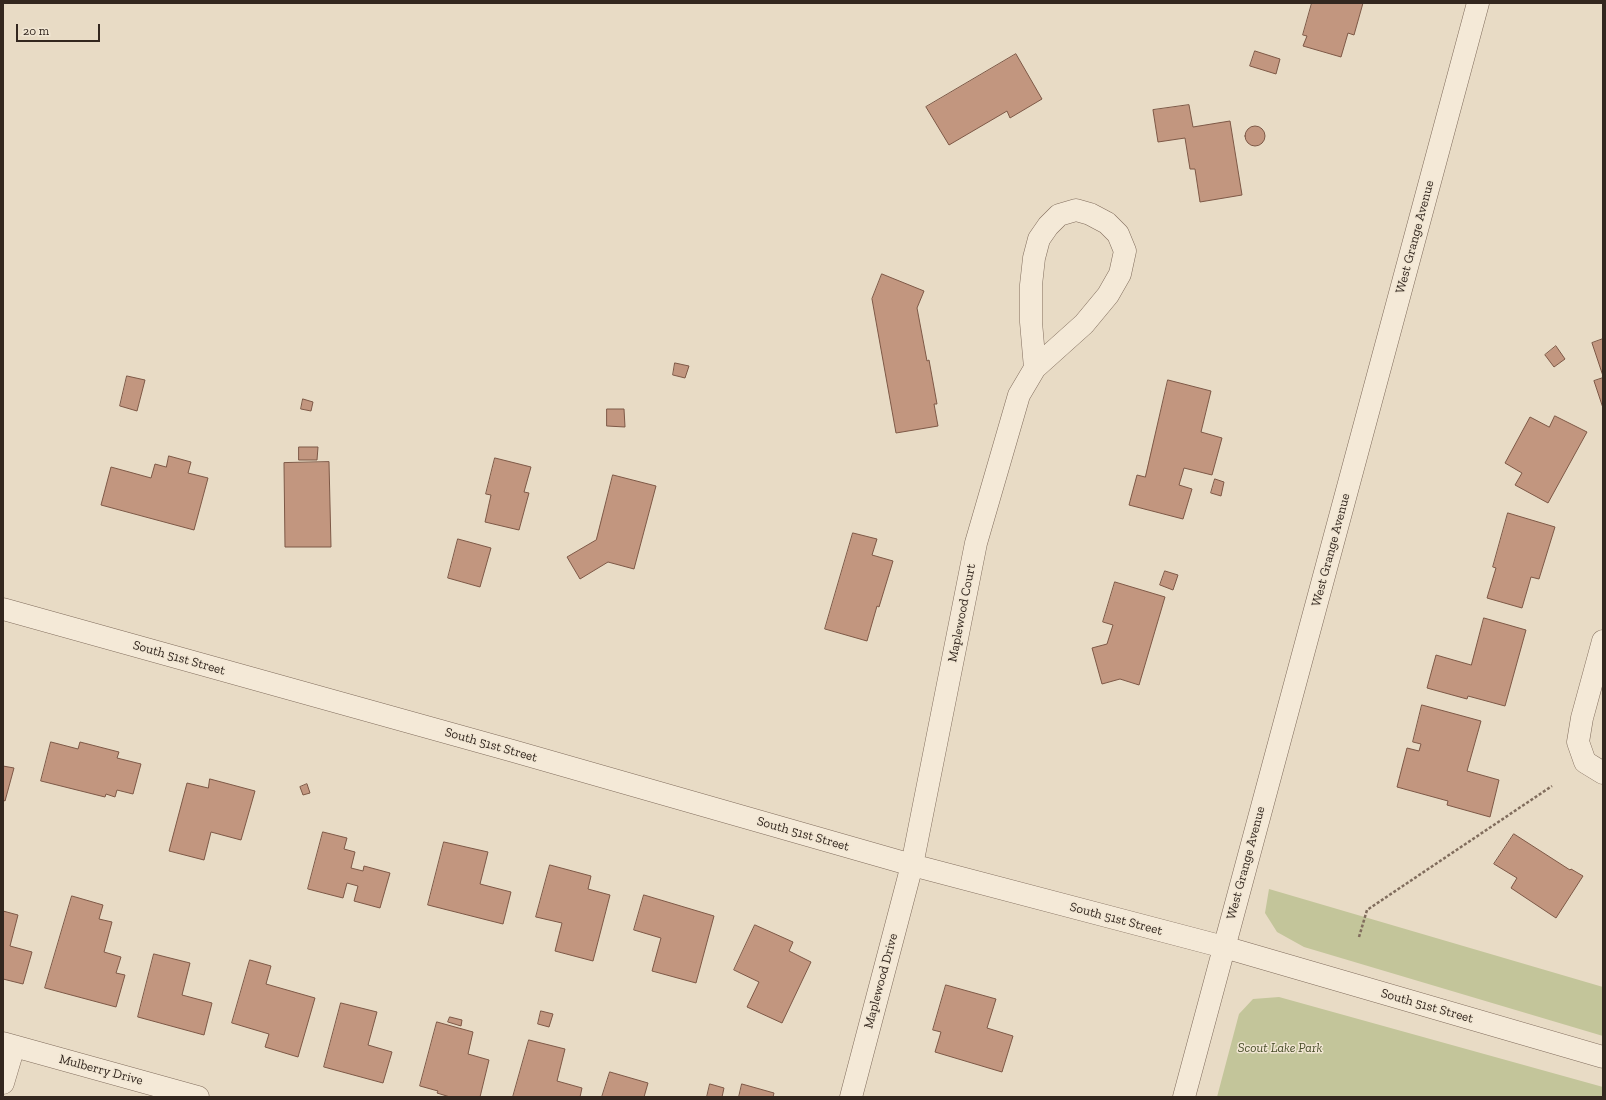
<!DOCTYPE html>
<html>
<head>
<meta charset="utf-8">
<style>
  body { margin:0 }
  #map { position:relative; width:1606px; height:1100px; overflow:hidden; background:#e8dbc5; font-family:"Zilla Slab",serif }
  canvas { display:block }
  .frame { position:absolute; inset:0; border:4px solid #33271f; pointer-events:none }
  .scale { position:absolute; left:16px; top:24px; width:84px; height:18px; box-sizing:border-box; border:2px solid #33271f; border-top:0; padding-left:5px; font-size:12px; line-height:14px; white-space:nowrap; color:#33271f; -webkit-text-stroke:3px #f1e6d3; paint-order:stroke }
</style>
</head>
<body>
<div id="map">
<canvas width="1606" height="1100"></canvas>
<div class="frame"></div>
<div class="scale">20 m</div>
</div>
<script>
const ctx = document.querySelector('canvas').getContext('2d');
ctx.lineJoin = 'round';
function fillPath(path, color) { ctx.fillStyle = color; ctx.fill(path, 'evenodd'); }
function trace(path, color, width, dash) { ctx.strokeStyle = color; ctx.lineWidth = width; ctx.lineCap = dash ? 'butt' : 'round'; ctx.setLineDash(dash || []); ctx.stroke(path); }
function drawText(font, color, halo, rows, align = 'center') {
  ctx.font = font + ' "Zilla Slab",serif'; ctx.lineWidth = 3; ctx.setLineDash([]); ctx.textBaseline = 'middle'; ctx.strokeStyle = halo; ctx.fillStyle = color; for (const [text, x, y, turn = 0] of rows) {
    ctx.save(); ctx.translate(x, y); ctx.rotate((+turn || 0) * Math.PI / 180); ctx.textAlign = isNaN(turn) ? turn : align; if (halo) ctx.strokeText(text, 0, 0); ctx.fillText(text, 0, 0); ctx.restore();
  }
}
fillPath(new Path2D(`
  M1269,889l334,98v49l-299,-89 -27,-15 -12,-19z
  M1279,997l324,90v10h-386l22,-83 14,-15z`), '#c3c59a');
const building = new Path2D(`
  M1312,3h51l-9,32 -6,-2 -7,24 -38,-11 4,-10 -4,-1z
  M1255,51l25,8 -4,15 -26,-8z
  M1016,54l26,45 -32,19 -3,-7 -58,34 -23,-38z
  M1189,105l4,22 37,-6 12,74 -42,7 -5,-33h-5l-5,-31 -27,4 -5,-32z
  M1245 136a10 10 0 1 1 20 0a10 10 0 1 1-20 0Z
  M882,274l42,17 -7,17 10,53 2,-1 8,44h-3l4,22 -42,7 -24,-134z
  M1603,339v37l-11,-33z
  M1556,346l9,13 -11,8 -9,-12z
  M675,363l14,3 -4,12 -12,-3z
  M127,376l18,4 -8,31 -17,-5z
  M1603,378v30l-9,-27z
  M1168,380l43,11 -10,41 21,6 -10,37 -28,-7 -5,17 13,4 -9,30 -54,-14 8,-30 8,2z
  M303,399l10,3 -2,9 -10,-2z
  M607,409h17l1,18 -18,-1z
  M1555,416l32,16 -39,71 -33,-18 7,-12 -17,-10 25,-46 19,10z
  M299,447h19l-1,13h-18z
  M169,456l22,6 -3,11 20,5 -14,52 -93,-25 10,-38 40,11 4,-14 11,3z
  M495,458l36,9 -7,25 5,1 -10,37 -34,-8 6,-27 -5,-1z
  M329,462l2,85h-46l-1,-84z
  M613,475l43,11 -22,83 -26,-7 -28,17 -13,-22 29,-17z
  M1215,479l9,3 -3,14 -10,-3z
  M1508,513l47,14 -16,52 -8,-2 -9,31 -35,-10 9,-30 -3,-1z
  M853,533l24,6 -5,16 21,6 -14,46 -2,-1 -10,35 -42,-12z
  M458,539l33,9 -11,39 -32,-9z
  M1165,571l13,4 -5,15 -13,-5z
  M1115,582l50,15 -26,88 -19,-6 -18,5 -10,-36 15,-4 6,-19 -10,-3z
  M1484,618l42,12 -21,76 -37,-10 -1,3 -40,-11 9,-33 35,10z
  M1422,705l59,16 -14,50 32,9 -9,37 -43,-12 1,-4 -51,-14 10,-39 12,3 2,-7 -8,-2z
  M51,742l27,7 2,-7 39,10 -2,6 24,6 -8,30 -16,-4 -2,7 -9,-3 -1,3 -64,-16z
  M3,766l11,2 -9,33 -2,-1z
  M210,779l45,12 -14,49 -30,-8 -7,28 -35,-9 18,-68 21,5z
  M307,784l3,9 -7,2 -3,-8z
  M323,832l24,6 -3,11 11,3 -4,16 12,3 1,-5 26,7 -10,35 -26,-7 4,-15 -11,-3 -4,15 -35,-9z
  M1514,834l56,36 1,-1 12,7 -27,42 -45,-30 6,-10 -23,-14z
  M444,842l44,10 -8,32 31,8 -8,32 -75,-19z
  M550,865l41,11 -3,13 22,6 -17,66 -38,-10 7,-28 -26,-6z
  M644,895l70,21 -18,67 -44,-12 9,-33 -27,-8z
  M72,896l31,9 -4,14 13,3 -8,30 17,5 -5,16 9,2 -9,32 -71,-19z
  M3,911l15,4 -8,31 22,6 -9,32 -20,-5z
  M755,925l38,17 -4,9 22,11 -29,61 -35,-16 12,-25 -25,-12z
  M154,954l36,9 -8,32 30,8 -8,32 -66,-18z
  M250,960l21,6 -5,18 49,14 -17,59 -33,-10 4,-13 -37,-11z
  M946,985l50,14 -9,29 26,8 -11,36 -67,-20 6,-20 -8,-2z
  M341,1003l36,9 -9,33 24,7 -9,31 -59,-16z
  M541,1011l12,3 -4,13 -11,-3z
  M450,1017l12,3 -1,6 -13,-4z
  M437,1022l36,10 -5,22 21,6 -9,37h-30l-13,-4 1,-2 -18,-5z
  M529,1040l36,9 -8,32 25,7 -2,9h-67z
  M610,1072l38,11 -4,14h-42z
  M710,1084l14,4 -2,9h-15z
  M742,1084l32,9 -1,4h-34z`);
fillPath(building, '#c2967f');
trace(building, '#7d5846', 1);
const minor = new Path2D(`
  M3,609l510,142 399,114 312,82
  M1603,641l-21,77 -4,24 7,20 18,11
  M3,1043l195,54
  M3,1083l11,-37
  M851,1097l61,-232 64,-322 43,-148 16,-27 49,-44 24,-29 12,-21 5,-23 -7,-17 -11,-11 -17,-9 -14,-4 -17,5 -11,11 -9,13 -5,19 -3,27v37l4,46`);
const tertiary = new Path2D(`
  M1224,947l379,110
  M1184,1097l294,-1094`);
trace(minor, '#816d5d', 23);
trace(tertiary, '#816d5d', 23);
trace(new Path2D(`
  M1359,937l8,-27 185,-124`), '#816d5d', 2.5, [3, 2]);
trace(minor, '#f4e9d7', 22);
trace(tertiary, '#f4e9d7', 22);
drawText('13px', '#33271f', '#f1e6d3', [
  ["West Grange Avenue",1415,237,-75],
  ["West Grange Avenue",1331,550,-75],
  ["Maplewood Court",962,613,-79],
  ["South 51st Street",179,658,16],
  ["South 51st Street",491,745,16],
  ["South 51st Street",803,834,16],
  ["West Grange Avenue",1246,863,-75],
  ["South 51st Street",1116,919,15],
  ["Maplewood Drive",881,981,-75],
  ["South 51st Street",1427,1006,16],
  ["Mulberry Drive",101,1070,15]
]);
drawText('italic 13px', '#474d28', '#f1e6d3', [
  ["Scout Lake Park",1280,1048]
]);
</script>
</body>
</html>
